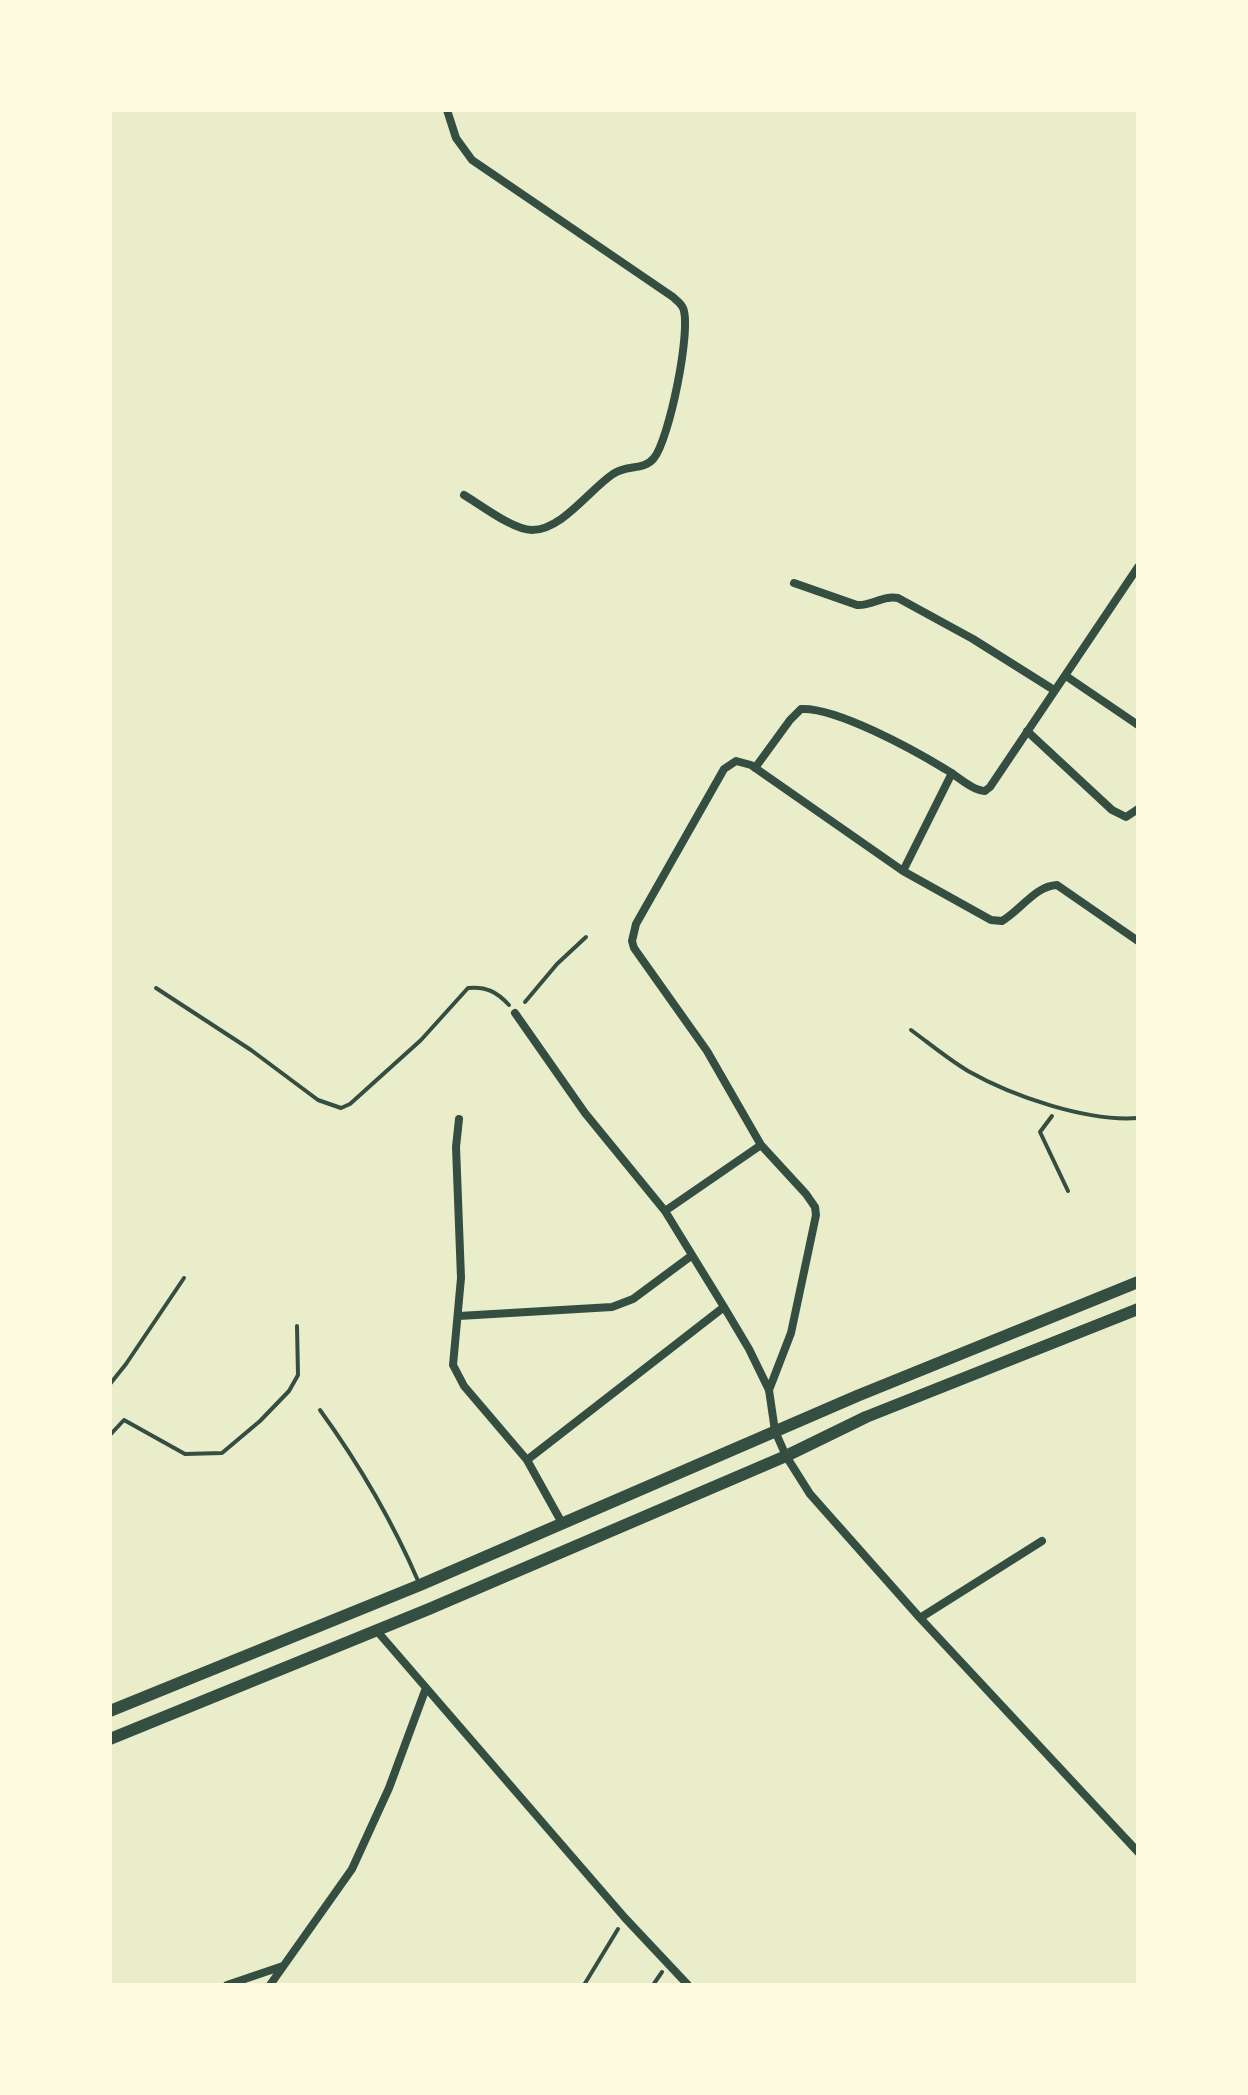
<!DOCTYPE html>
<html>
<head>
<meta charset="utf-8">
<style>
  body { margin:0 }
  #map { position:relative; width:1248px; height:2095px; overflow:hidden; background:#e9edc9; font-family:"Public Sans",sans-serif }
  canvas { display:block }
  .frame { position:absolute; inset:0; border:112px solid #fefae0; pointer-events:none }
</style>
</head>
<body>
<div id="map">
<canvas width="1248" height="2095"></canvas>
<div class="frame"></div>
</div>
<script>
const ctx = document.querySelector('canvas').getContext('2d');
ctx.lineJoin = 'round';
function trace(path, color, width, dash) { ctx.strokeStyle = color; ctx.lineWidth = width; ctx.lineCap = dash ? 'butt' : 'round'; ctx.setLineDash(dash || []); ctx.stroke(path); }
trace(new Path2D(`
  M156,988l95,62 67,50 23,8 9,-4 71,-64 47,-52c18,-2 29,4 41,17
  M525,1002l32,-38 29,-27
  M1052,1116l-12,16 28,59
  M110,1384l16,-20 58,-86
  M110,1435l14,-15 61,34 37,-1 38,-32 29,-30 9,-16 -1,-49
  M584,1985l34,-56
  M653,1985l9,-13`), '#344e41', 4);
trace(new Path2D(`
  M911,1030c19,14 37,29 57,41 44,25 119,51 170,47
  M320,1410c39,54 72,110 99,173`), '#344e41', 4);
trace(new Path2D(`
  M447,110l9,28 16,22 201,137c4,4 8,6 10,11 9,21 -14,132 -29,150 -10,13 -28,6 -41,16 -24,16 -51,56 -81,56 -19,0 -51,-25 -68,-35
  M794,583l63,22c15,1 26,-10 41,-7l75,41 81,51
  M1066,676l72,49
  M1027,731l85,79 14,7 12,-8
  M755,768l35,-48 11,-11c35,-2 113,41 144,60 13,7 26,21 40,22l5,-4 148,-220
  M903,871l49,-98
  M515,1013l70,100 80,98 59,96 25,42 20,41 6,41 11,25 24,38 110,124 218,234
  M459,1119l-3,28 5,131 -8,87 11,21 63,74 197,-153
  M665,1211l96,-66
  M459,1316l153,-9 21,-8 58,-43
  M769,1390l22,-57 17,-80 8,-38 -1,-8 -9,-13 -45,-49 -54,-94 -73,-103 -2,-7 4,-17 88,-155 12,-8 15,4 152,106 88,49 11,1c19,-11 33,-35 55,-36l81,56
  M527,1460l35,63
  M920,1618l122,-77
  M377,1631l248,287 63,67
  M227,1985l56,-19
  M270,1985l82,-116 37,-81 37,-100`), '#344e41', 8);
trace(new Path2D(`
  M110,1711l310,-126 437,-189 281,-114
  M110,1739l319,-130 357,-153 80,-39 272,-108`), '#344e41', 12);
</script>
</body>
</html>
